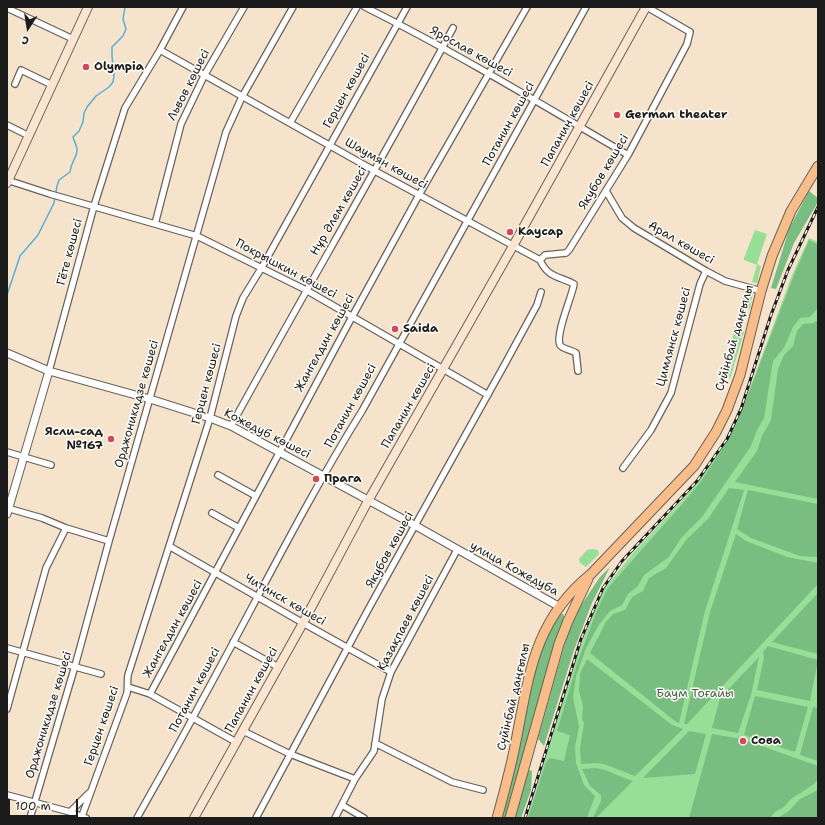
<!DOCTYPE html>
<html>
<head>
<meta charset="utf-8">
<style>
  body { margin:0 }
  #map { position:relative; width:825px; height:825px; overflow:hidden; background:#f6e3cc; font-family:"Shantell Sans",sans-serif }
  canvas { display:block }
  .frame { position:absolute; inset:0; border:8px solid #1c1c1c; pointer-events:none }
  .north { position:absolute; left:8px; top:8px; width:40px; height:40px; -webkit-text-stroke:3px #fdfcf7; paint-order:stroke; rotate:192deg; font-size:11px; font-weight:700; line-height:16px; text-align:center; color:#1c1c1c }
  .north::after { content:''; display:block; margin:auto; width:14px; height:18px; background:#1c1c1c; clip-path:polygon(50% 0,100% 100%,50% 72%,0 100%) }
  .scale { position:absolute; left:8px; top:799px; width:70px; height:18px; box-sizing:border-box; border:2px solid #1c1c1c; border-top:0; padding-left:5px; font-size:12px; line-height:14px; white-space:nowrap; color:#1c1c1c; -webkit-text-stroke:3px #fdfcf7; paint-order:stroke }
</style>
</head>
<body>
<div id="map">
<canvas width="825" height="825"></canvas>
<div class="frame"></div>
<div class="north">С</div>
<div class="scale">100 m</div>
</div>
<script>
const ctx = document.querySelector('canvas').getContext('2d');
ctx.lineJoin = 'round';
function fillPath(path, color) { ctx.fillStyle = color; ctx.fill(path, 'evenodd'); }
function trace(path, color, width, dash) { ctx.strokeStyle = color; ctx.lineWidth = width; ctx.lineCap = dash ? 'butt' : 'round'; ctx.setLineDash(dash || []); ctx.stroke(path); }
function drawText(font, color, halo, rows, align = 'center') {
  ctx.font = font + ' "Shantell Sans",sans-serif'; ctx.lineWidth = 3; ctx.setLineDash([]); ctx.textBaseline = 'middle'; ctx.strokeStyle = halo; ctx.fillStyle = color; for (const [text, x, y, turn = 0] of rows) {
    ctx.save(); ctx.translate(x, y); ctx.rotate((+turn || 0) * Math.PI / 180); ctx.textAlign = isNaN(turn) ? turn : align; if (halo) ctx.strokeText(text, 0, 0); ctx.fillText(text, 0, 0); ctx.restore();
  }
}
fillPath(new Path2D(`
  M755,230l12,4 -10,30 4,2 -4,17 -5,-1 5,-17 -13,-5v-2z
  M809,238l9,4v576h-291l49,-158 9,-26 19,-45 29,-36 52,-56 16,-19 26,-38 14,-28 51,-137z
  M745,289l8,3 -3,17h-4l-6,18 4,5 -14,47 -5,-7 1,-8z
  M592,549l6,1 1,4 -13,13 -6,-4 -1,-4 8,-9z`), '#97de97');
fillPath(new Path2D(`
  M809,191l9,7v4l-24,41 -18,46 -5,-1 18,-59z
  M809,240l9,5v63l-8,9 -10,1 -7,9 -9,21 -11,13 -9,57 -7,12 -6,16 -49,71 -21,21 -12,19 -25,18 -6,11 -10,8 -6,11 -12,6 -10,12 -14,25 -10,28 -3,21 6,29 -4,21 1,16 8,22 11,11 -8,22h-59l18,-56 4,-4 14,3 6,-26 -13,-4 21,-70 19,-51 11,-22 76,-86 15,-18 25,-37 13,-24 57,-148z
  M818,320v179l-83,-17 22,-31 5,-15 9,-16 7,-51 6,-14 9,-9 4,-15 6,-7 10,-1z
  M729,488l15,2 -39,121 -26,112 -4,-2 -85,-68 16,-31 7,-8 12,-4 7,-13 11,-6 6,-13 17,-10 21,-29 21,-20z
  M748,490l70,14v53l-18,-1 -49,-18 -14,-9z
  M736,534l10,7 41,16 31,6v21l-131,140h-3l26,-112z
  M610,567l-18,36 -18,47 -30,96 -6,-7 32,-114 10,-18 20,-30z
  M818,593v61l-46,-12z
  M561,614h2l2,4 -59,200h-4l36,-165 12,-25z
  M768,646l50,14 -8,41 -53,-11 7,-32 -1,-6z
  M759,657l-8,38 -13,38 -26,-5 8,-30z
  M587,659l85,66 11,4 -48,47 -31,-12 -9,-1 -14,1 -1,-16 4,-25 -2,-4 1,-13 -4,-15 1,-17z
  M755,696l53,11 -13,45 -51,-17z
  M813,707l5,1v53l-18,-6z
  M689,731l17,3 -11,40 -52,4z
  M712,734l30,5 76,27v13l-4,5 -23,15 -7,8 -9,5 -5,6h-81z
  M596,768c13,2 24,9 37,13l-37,37h-3l8,-17v-6l-11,-9 -8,-17z
  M529,770l3,1 -1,19 -10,28h-7z
  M818,790v25l-2,3h-38l11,-7 11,-12z`), '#79bd80');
trace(new Path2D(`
  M7,295l13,-39 18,-21 16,-32 3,-17 2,-6 11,-8c1,-11 7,-14 7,-22 0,-4 -3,-9 -4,-13l6,-6 4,-9 1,-9 3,-6 9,-11 13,-9 4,-5 1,-6 -2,-20v-9l11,-11 3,-7 -3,-10 2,-12`), '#56b0d4', 1.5);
const minor = new Path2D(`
  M365,7c90,45 176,97 263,148
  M7,8l66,31
  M160,50l215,121 165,89
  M15,84l6,-14 31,15
  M290,123l67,-116
  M7,125l22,11
  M7,180l43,14 147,42 109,54 182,105
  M606,191l16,27 12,10 72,43 19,10 36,10
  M155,224l26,-100 23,-48 40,-69
  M540,260l5,-5 21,-2 3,-3 59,-95 59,-111 3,-12 -43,-25
  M540,260c8,18 19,16 34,24 -2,13 -19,50 -14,61 2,4 12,5 16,8l2,18
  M49,371l45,-165 31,-98 35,-58 23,-43
  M231,426c73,-133 150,-264 222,-398
  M7,452l44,13
  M623,468l28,-38 20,-37 29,-109 6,-13
  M218,475l38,21
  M7,508l35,10 24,10 43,13
  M212,513l27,15
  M169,546l134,77 88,49
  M233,642l45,25
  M7,648l94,26
  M128,687l22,7 86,48
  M150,694l202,-377 67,-122 108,-188
  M7,709l39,-141 20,-40
  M243,731l47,23 65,25
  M375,743l77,39 31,8
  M7,795l63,17 16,6
  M342,805l22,13
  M70,812l19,-19
  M82,816l45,-123c1,-7 0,-12 1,-18l82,-257 26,-102 7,-18 19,-31 145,-260
  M30,818l45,-152 34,-125 117,-409 16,-35 51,-90
  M137,818c21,-38 43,-75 63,-114 54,-98 103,-198 162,-293l224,-404
  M256,818l113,-210 137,-246 31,-57 4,-13
  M335,818l20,-39 19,-28 8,-52 9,-27 66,-122`);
const tertiary = new Path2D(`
  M7,353l42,18 101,28 60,19 21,8 185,100 144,81
  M7,514l42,-143`);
const secondary = new Path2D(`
  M7,183l81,-176
  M194,818l109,-195 65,-122 145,-255 133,-239`);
const primary = new Path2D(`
  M497,818c7,-25 14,-51 19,-77 13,-66 18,-121 75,-167l103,-108 22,-34 11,-22 13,-35 21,-84 11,-35 19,-45 27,-45
  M510,818l49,-174 9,-23 20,-42`);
trace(minor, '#68625a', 8);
trace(tertiary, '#68625a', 9);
trace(secondary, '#68625a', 10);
trace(primary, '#68625a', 11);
trace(minor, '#fff', 5.5);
trace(tertiary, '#fff', 7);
trace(secondary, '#fce5d0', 8);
trace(primary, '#f8bd89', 9);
const rail = new Path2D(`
  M525,818l56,-179 22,-51 19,-27 75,-80 30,-42 14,-30 30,-94 17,-45 30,-63`);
trace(rail, '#1c1c1c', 3);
trace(rail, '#fdfcf7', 1.5, [4.5]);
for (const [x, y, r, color] of [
  [86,67,4,"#d1495b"],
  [617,115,4,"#d1495b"],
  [510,232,4,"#d1495b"],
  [395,329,4,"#d1495b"],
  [111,439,4,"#d1495b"],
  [316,479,4,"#d1495b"],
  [743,741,4,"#d1495b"]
]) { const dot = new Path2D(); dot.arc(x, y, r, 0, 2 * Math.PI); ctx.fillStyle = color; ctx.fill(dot); trace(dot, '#fdfcf7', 1.5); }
drawText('12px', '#1c1c1c', '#fdfcf7', [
  ["Ярослав көшесі",471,52,29],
  ["Львов көшесі",189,85,-63],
  ["Герцен көшесі",347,91,-61],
  ["Потанин көшесі",509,124,-61],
  ["Папанин көшесі",568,124,-61],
  ["Шаумян көшесі",386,164,29],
  ["Якубов көшесі",604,172,-59],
  ["Нұр Әлем көшесі",339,211,-60],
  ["Арал көшесі",681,243,30],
  ["Гёте көшесі",70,252,-75],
  ["Покрышкин көшесі",286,269,28],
  ["Цимлянск көшесі",674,337,-75],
  ["Сүйінбай даңғылы",735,338,-74],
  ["Жангелдин көшесі",325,343,-61],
  ["Герцен көшесі",207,384,-75],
  ["Орджоникидзе көшесі",137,404,-74],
  ["Потанин көшесі",351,406,-61],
  ["Папанин көшесі",409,406,-60],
  ["Кожедуб көшесі",267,434,27],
  ["Якубов көшесі",390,550,-61],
  ["улица Кожедуба",514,569,29],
  ["Читинск көшесі",285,600,30],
  ["Қазақпаев көшесі",406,623,-62],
  ["Жангелдин көшесі",173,629,-61],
  ["Потанин көшесі",195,690,-62],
  ["Папанин көшесі",252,690,-61],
  ["Сүйінбай даңғылы",514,697,-77],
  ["Орджоникидзе көшесі",49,715,-73],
  ["Герцен көшесі",102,726,-71]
]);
drawText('bold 12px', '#1c1c1c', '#fdfcf7', [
  ["Olympia",94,67],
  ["German theater",625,115],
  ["Каусар",518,232],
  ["Saida",403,329],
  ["Ясли-сад",103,432,"right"],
  ["№167",103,446,"right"],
  ["Прага",324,479],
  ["Сова",751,741]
], 'left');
drawText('12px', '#476047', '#fdfcf7', [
  ["Баум Тоғайы",695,694]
]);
</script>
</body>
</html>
